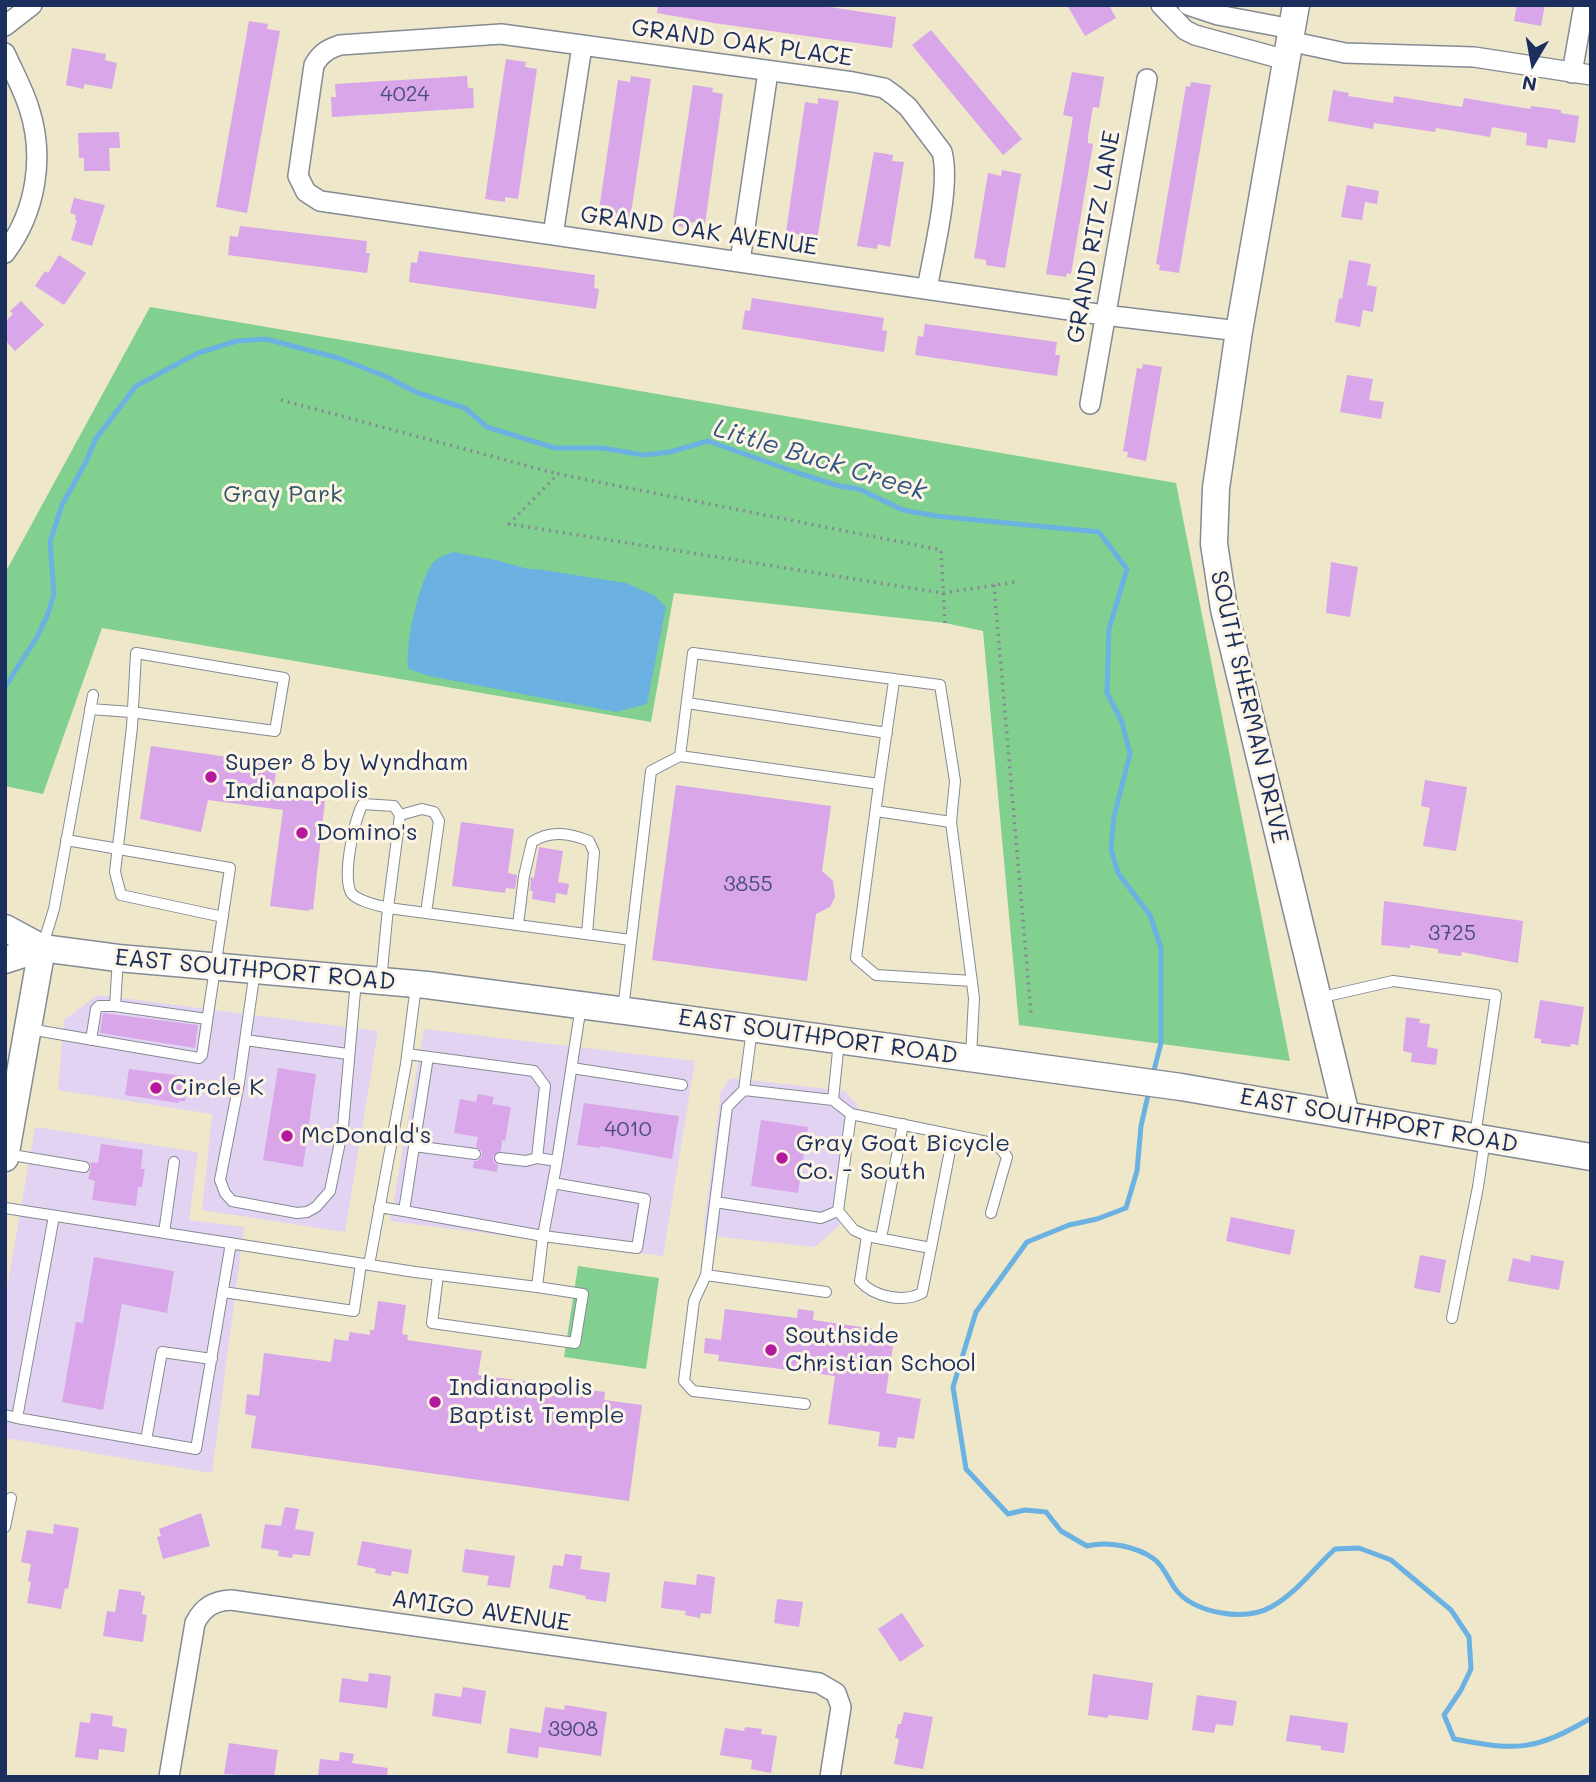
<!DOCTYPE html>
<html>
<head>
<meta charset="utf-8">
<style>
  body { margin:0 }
  #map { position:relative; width:1596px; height:1782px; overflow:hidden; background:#eee7ca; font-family:Mali,sans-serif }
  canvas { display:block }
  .frame { position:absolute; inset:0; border:7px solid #1b2f5e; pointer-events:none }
  .north { position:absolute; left:1498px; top:28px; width:70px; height:70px; -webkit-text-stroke:5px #fcf5e5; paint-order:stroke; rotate:190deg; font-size:19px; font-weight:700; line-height:28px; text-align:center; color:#1b2f5e }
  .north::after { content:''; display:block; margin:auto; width:24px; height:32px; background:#1b2f5e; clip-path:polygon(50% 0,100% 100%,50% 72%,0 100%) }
</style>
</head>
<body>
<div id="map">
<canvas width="1596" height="1782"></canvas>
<div class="frame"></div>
<div class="north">N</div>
</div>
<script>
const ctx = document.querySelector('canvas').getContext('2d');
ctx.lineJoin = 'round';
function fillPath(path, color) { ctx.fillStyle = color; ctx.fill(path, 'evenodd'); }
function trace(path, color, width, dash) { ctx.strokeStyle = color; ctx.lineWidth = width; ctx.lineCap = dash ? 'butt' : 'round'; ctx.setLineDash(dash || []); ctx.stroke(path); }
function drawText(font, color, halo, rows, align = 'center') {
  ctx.font = font + ' Mali,sans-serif'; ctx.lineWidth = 6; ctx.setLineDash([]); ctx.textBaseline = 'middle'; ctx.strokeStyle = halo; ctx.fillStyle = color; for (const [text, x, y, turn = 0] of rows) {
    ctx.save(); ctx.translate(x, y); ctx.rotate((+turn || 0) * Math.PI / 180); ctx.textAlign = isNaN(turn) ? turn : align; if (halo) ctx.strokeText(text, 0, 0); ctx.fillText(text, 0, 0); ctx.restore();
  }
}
fillPath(new Path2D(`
  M98,995l280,36 -33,201 -143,-22 10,-96 -154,-24 6,-70z
  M424,1029l271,32 -32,195 -273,-35z
  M731,1078l114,13 13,15 -19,120 -24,21 -112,-12 18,-144z
  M35,1127l163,25 -9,68 55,7 -32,246 -207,-35v-138z`), '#e3d3f2');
fillPath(new Path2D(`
  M150,307l1026,176 114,578 -271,-36 -36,-394 -38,-8 -271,-30 -23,129 -549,-94 -59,166 -38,-8v-213z
  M578,1266l81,12 -13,91 -82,-12z`), '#82d08f');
fillPath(new Path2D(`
  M453,552l43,8 32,9h9l89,14 29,13 11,11 -19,97 -31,8 -187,-36 -20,-7c-6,-18 11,-93 25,-107 5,-5 12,-8 19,-10z`), '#6bb1e1');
trace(new Path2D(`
  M5,687l32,-50 10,-21 7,-22 -4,-52 12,-37 24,-43 9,-22 41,-54 62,-33 39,-12 29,-2 72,19 47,18 33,17 47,15 22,19 68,21h47l42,7 26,-3 38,-11 90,32 41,13 20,3 44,21 33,6 163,16 28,37 -18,60 -2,64 15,29 8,32 -16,63 -3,32 7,24 32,42 11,33v95l-8,31
  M1149,1091l-8,35 -4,45 -11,37 -29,11 -28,6 -42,17 -51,70 -23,75 13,82 42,45 17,-4 21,2 15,19 26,15c21,-5 49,0 67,13 10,7 15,22 22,31 19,23 68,32 95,17 26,-14 42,-38 64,-58l24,-1 32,12 60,50 18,27 2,32 -10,21 -17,25 10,24c63,12 81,12 137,-21`), '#6bb1e1', 5);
fillPath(new Path2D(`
  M658,5h158l80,12 -4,31 -178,-25 -57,-10z
  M1067,5h42l7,13 -31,18z
  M1517,5h28l-4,21 -27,-5z
  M249,21l19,3 -1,5 13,2 -33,182 -31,-6z
  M931,30l91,109 -19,16 -91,-110z
  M72,48l34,6 -1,6 12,3 -5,26 -28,-5v5l-18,-4z
  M506,59l20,3 -1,5 12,2 -19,130 -13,-2v5l-20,-3z
  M1072,72l32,5 -5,31 -6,-1 -5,29v7l5,1 -22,130 -4,-1 -1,4 -20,-3 27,-157 -10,-2z
  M467,76l1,12h5l1,20 -142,9 -1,-20h5l-1,-13z
  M631,76l20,3 -21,141 -20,-3 1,-5 -12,-2 19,-130 12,2z
  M1191,82l20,3 -32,188 -20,-3 1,-5 -4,-1 30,-178 4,1z
  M693,85l20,3 -1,4 11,2 -18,130 -13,-2 -1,6 -19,-3z
  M1333,90l16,3 -1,3 45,7 1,-7 68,11 2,-9 66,11 1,-3 30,4v3l18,3 -4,27 -27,-4 -1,9 -21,-3 1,-12 -35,-6 -2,10 -54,-9 -1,4 -61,-9 -1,6 -45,-8z
  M818,98l21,3 -22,140 -19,-2v-5l-12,-2 19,-130 13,2z
  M119,132l1,16h-11l1,23h-26v-13h-5l-1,-25z
  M874,152l19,3 -1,6 12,1 -14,85 -12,-3 -1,5 -20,-3z
  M1002,170l19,4 -16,94 -19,-3v-5l-12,-2 14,-85 13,3z
  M1347,185l32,6 -2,13 -12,-2 -3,18 -21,-3z
  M74,198l31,7 -13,41 -21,-6 6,-20h-2l1,-5 -6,-2z
  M240,226l127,15 -1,12h4l-3,20 -139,-18 2,-19 8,1z
  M419,251l176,24 -1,13 5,1 -3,20 -187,-27 2,-20 6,1z
  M59,255l27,18 -22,32 -29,-19 10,-15 3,2z
  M1349,260l22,4 -4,21 10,2 -4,25 -10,-2 -3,17 -25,-5 4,-24 3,1z
  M752,298l132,20 -2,12 5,1 -3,21 -142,-23 3,-19 5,1z
  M21,301l23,24 -29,26 -10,-11v-18l8,-8 -3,-3z
  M925,324l132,18 -2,13h5l-3,21 -142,-21 3,-19 5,1z
  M1143,364l19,3 -16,94 -19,-4 1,-5 -5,-1 14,-83 5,1z
  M1347,375l26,4 -4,21 15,2 -3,17 -41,-7z
  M1331,562l27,5 -8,50 -24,-4z
  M151,746l126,18 -4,29 52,7 -12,110 -4,-1v2l-39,-5 13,-96 -75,-10 -7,32 -61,-13z
  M1425,780l42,7 -11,64 -33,-5 7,-38 -9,-2z
  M676,785l155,21 -9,65 11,10 2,16 -5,10 -14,7 -9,67 -155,-21z
  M461,822l53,7 -6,44 9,2 -2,14 -9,-1 -1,5 -53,-7z
  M539,847l24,4 -5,31 11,2 -2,11 -11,-2 -1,10 -23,-4 1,-8h-3l1,-14 3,1z
  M1384,901l139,20 -5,42 -56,-11 -1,4 -23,-3v-4l-28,-4v3l-29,-3z
  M1540,1000l44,7 -6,38 -7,-1 -1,3 -29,-4v-4l-7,-1z
  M103,1013l95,12 -3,23 -95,-15z
  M1406,1017l14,2 -1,4 11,1 -3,23 11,2 -2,16 -25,-3 1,-9 -9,-2z
  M278,1068l38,6 -13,93 -40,-7z
  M129,1069l54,7 -1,3 5,1 -2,21h-6v2l-54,-8z
  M478,1094l16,3 -2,7 19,3 -6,34 -3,-1 -1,11 -8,5 1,6 4,3 -1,7 -24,-4 1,-7h4l4,-5v-5l-6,-4 2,-10 -24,-4 6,-34 16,3z
  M584,1103l95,13 -7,43 -71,-13 -1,2 -23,-3z
  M761,1120l47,7 -10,66 -47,-7z
  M101,1144l42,6 -2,19h4l-3,18h-4l-2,19 -44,-6 3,-19 -7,-2 3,-11 -1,-6 8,1z
  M1231,1217l64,13 -5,25 -64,-14z
  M1420,1255l26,5 -6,33 -26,-5z
  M1531,1255l33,6 -5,29 -51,-9 5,-23 17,4z
  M94,1257l80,14 -7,42 -45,-9 -19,106 -41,-8 14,-80 7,1z
  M378,1301l28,4 -4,29 6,1 -1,5 75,11 -4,24 127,17 -1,8 38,5 -13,96 -378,-53 5,-32 -11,-2 2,-20 12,2 5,-43 67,9 3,-23 14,2 2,-9 20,3v-5h4z
  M725,1309l72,9 1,-9 16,2 -1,9 82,12 -9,61 35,6 -7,40 -16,-2 -2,11 -18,-2 2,-14 -52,-8 7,-48 -117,-15 1,-6 -15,-2 1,-15 16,2z
  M285,1507l14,2 -4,20 19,3 -4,24 -17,-2 -1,4 -14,-2 1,-5 -18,-3 4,-24 16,2z
  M201,1513l9,33 -47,13 -6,-22 4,-1 -2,-7z
  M54,1524l25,4 -11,61 -3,-1 -4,21 -34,-6 4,-21 -3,-1 3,-17 -10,-2 6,-32 26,4z
  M362,1541l50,9 -4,24 -16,-3 -1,5 -16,-3 1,-4 -19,-4z
  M465,1549l50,7 -5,32 -23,-3 2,-9 -27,-4z
  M565,1554l17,2 -2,13 30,4 -4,29 -21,-3 1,-3 -37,-8 4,-23 10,1z
  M697,1574l18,3 -4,37 -10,-1 -1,5 -15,-3 1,-4 -25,-3 3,-27 32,4z
  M119,1589l22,3v3l4,1 -3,18 5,1 -4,27 -40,-6 4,-25 8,1z
  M777,1599l26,3 -4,25 -25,-4z
  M902,1613l22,33 -24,16 -22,-33z
  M369,1673l22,3 -4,32 -48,-6 3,-24 26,4z
  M1093,1674l60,9 -5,37 -40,-5v3l-20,-3z
  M463,1687l23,4 -5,33 -49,-8 3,-23 26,4z
  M1197,1695l40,6 -4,25 -17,-2 -2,9 -22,-3z
  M565,1705l42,7 -6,44 -62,-9 -1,11 -31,-5 3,-25 31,5 4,-26 19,3z
  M904,1712l29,5 -10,52 -29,-5 5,-25 -4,-1 3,-14h3z
  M91,1713l22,3 -1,10 15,3 -3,23 -25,-3 -1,11 -23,-3 5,-35 10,1z
  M1290,1715l58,8 -4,30 -23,-3v-4l-35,-5z
  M745,1727l17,2 -1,5 16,2 -6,37 -20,-4 1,-9 -32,-5 5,-27 19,3z
  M229,1743l49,7 -4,27 -50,-3z
  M340,1752l14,2 -2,9 36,5 -1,9h-69l2,-18 19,2z`), '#d8a6e9');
const lane = new Path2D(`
  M687,703l200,30
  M90,709l41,3 144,19 9,-53 -148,-25 -4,74 -17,145 6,23 102,22
  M680,756l199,28 -23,174 20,17 96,6
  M879,784l15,-103
  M363,804l31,2 6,9 -12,93c-11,-3 -28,-6 -36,-14 -11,-13 2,-76 11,-90z
  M876,811l75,11
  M400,815l22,-6 12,3 5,9 -13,92
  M518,925l6,-49 8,-34c18,-12 37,-9 57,-1l5,11 -7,82
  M42,948l12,-39 39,-214
  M255,970l-16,113 -19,97 5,13 7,8 65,12 10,-1 9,-5 14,-16 13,-64 13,-147
  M381,981l7,-73 243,32
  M1318,998l75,-17 103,14 -21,141
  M115,1006l92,13
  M623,1010l28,-239 29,-15 13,-103 247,32 15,96 -4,41 23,176 -3,59
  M29,1029l170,29 3,-3 28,-187 -164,-28
  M91,1040l5,-31 3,-3h16l3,-48
  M245,1040l103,14
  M839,1041l-6,59 18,14 146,30 10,13 -16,56
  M407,1054l127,17 11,15 -8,72 20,3
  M572,1068l110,17
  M744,1090l8,-61
  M414,1146l61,8
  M6,1154l78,13
  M500,1158l26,3 11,-3
  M715,1202l106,16 17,-7 13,-97
  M379,1207l25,4 24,-154
  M5,1208l410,64 122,15 6,-51 14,-75 24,-155
  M404,1211l139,25 94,12 8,-49 -92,-16
  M838,1211l16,19 13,6 64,12 -9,45c-19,10 -48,4 -62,-12l7,-45
  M164,1233l10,-71
  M881,1238l22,-114
  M931,1248l22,-113
  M369,1265l37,-201 10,-79
  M438,1275l-6,48 143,20 8,-49 -46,-7
  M706,1275l120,17
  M223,1292l131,19 7,-47
  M1452,1318l26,-131 7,-48
  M805,1404l-112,-13 -9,-10 10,-80 12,-26 21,-168 17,-17 89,10
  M5,1415l12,3 37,-202
  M17,1418l179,31 35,-206
  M146,1440l16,-88 50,7
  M5,1527l6,-29`);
const street = new Path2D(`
  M1161,5l24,25 10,5 91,25
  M1188,5l30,10 74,14
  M5,26l27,-21
  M1289,41l56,12 129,4 117,18
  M5,53c8,18 18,36 24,55 16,49 7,104 -24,145
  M1572,73l12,-68
  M553,235l29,-189
  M740,261l28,-189
  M927,289c6,-35 24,-104 15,-137l-34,-45 -13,-11 -11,-8 -31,-6 -352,-48 -161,11c-12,4 -19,8 -26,20l-16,111 8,16 14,9 784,114 135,16
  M1090,404l57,-325
  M169,1777l26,-154c8,-16 19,-22 36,-23l588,83 17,10 5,14 -11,70`);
const secondary = new Path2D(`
  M1296,5l-57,326 -23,157 -2,56 10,65 122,506
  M5,928l37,20 76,10 309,27 214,28 540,74 410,70
  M5,960l37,-12
  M5,1158l37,-210`);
trace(lane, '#848b94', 12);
trace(street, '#848b94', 22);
trace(secondary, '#848b94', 29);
trace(new Path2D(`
  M281,400l277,74
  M994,585l37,428
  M945,623l-4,-73 -383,-76 -49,50 434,69 72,-11`), '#848b94', 3.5, [2, 5]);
trace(lane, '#fff', 10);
trace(street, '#fff', 19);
trace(secondary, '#fff', 26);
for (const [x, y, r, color] of [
  [211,777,7,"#b5179e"],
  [302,833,7,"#b5179e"],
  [156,1088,7,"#b5179e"],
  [287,1136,7,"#b5179e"],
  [782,1158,7,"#b5179e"],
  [771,1350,7,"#b5179e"],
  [435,1402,7,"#b5179e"]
]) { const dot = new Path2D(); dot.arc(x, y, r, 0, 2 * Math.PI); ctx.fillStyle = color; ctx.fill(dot); trace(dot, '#fcf5e5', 2.5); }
drawText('21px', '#4a4d81', null, [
  ["4024",405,95],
  ["3855",748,885],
  ["3725",1452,934],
  ["4010",628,1130],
  ["3908",573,1730]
]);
drawText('24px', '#1b2f5e', '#fcf5e5', [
  ["GRAND OAK PLACE",742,43,8],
  ["GRAND OAK AVENUE",699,231,8],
  ["GRAND RITZ LANE",1094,237,-80],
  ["SOUTH SHERMAN DRIVE",1249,707,77],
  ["EAST SOUTHPORT ROAD",255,970,5],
  ["EAST SOUTHPORT ROAD",818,1037,8],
  ["EAST SOUTHPORT ROAD",1379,1121,10],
  ["AMIGO AVENUE",481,1611,8]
]);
drawText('24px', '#35576a', '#fcf5e5', [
  ["Gray Park",283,495]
]);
drawText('24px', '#1b2f5e', '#fcf5e5', [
  ["Super 8 by Wyndham",225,763],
  ["Indianapolis",225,791],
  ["Domino's",316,833],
  ["Circle K",170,1088],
  ["McDonald's",301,1136],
  ["Gray Goat Bicycle",796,1144],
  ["Co. - South",796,1172],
  ["Southside",785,1336],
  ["Christian School",785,1364],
  ["Indianapolis",449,1388],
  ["Baptist Temple",449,1416]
], 'left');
drawText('italic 26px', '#335685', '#fcf5e5', [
  ["Little Buck Creek",820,460,17]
]);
</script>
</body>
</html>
